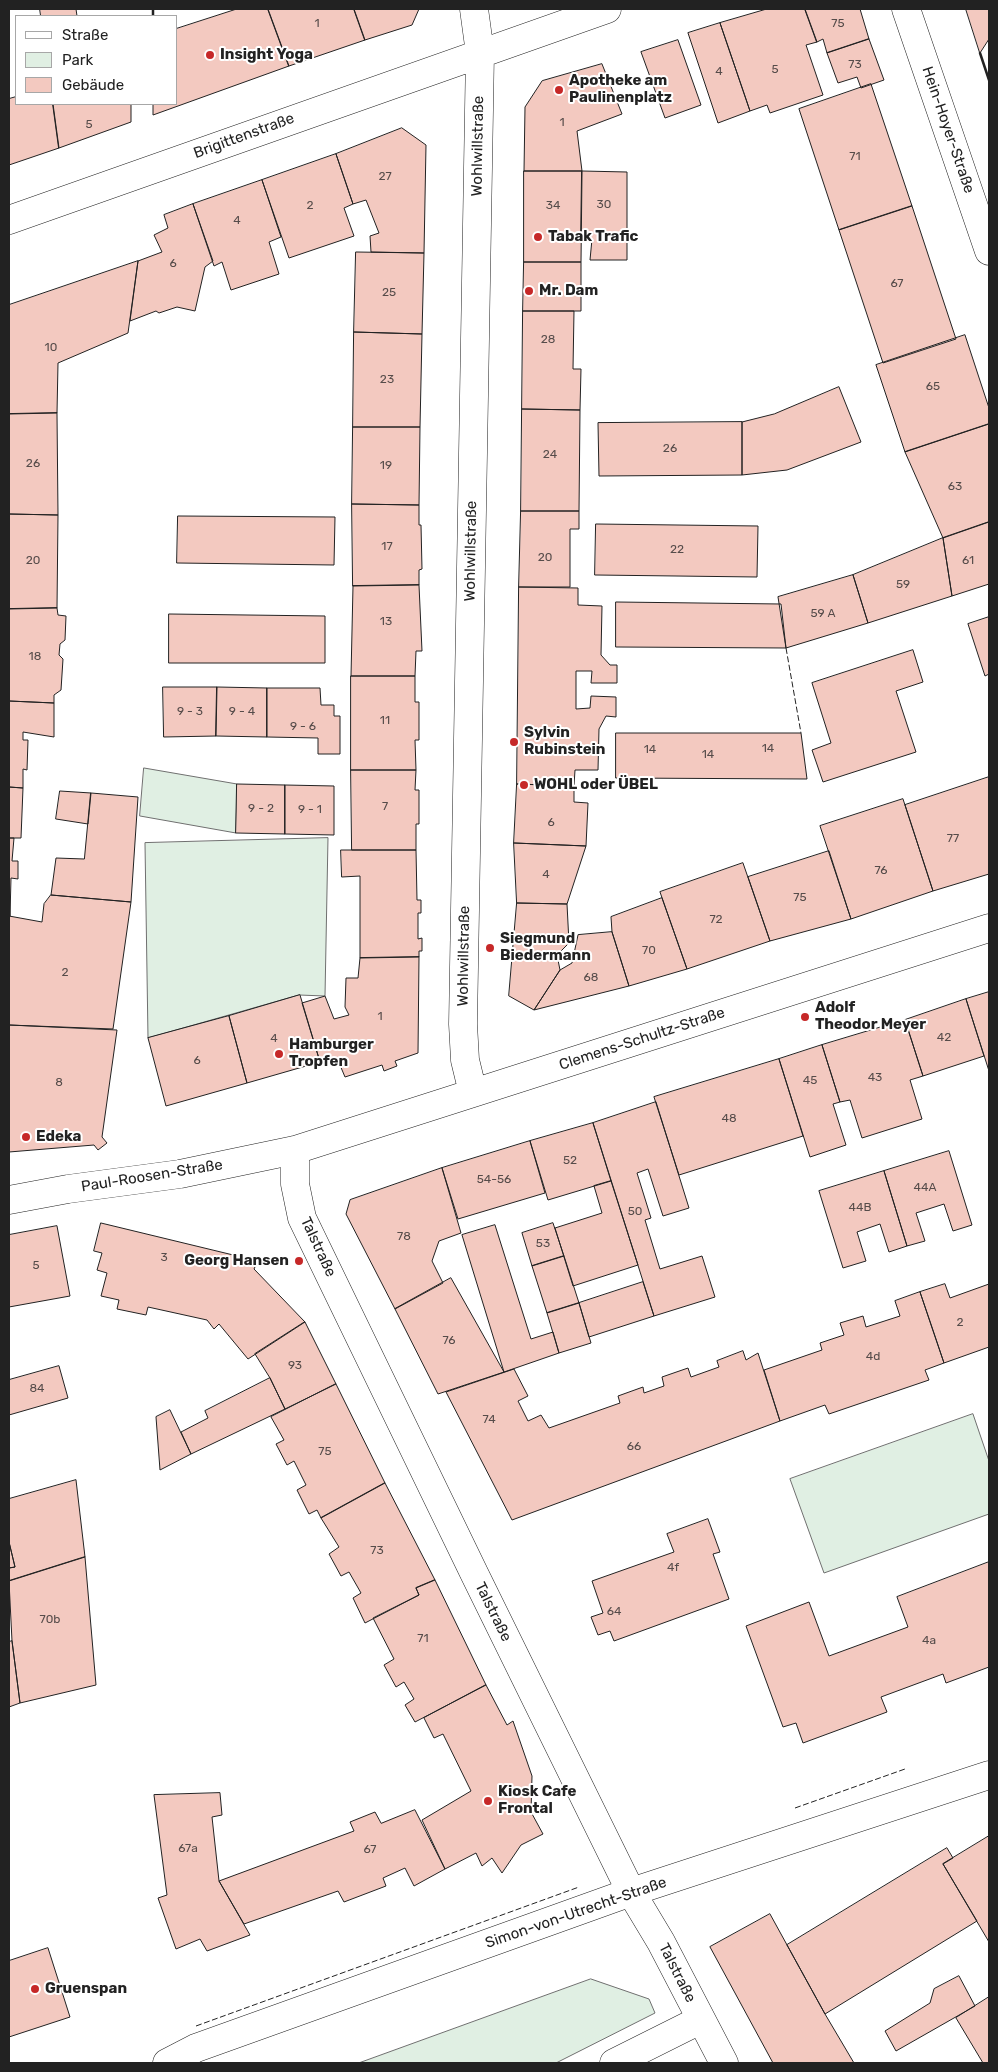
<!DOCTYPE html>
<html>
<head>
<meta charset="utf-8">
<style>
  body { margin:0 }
  #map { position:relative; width:998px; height:2072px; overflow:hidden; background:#fff; font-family:Rubik,sans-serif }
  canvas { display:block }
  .frame { position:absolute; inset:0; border:10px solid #222; pointer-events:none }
  .legend { position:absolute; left:15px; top:15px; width:162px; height:90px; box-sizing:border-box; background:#fff; border:1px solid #a7a7a7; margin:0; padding:6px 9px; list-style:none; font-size:15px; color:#222 }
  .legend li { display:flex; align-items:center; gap:10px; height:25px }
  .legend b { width:25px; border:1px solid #a7a7a7 }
</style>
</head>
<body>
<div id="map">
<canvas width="998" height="2072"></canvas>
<div class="frame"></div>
<ul class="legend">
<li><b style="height:6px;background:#fff"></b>Straße</li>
<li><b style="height:14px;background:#e0efe3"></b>Park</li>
<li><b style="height:14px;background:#f3c9c0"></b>Gebäude</li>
</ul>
</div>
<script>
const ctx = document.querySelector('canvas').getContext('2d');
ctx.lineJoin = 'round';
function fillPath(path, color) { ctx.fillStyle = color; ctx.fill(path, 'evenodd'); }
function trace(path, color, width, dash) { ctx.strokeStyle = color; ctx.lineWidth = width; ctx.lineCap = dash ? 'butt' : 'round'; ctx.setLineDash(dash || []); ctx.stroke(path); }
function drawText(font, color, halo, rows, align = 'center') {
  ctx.font = font + ' Rubik,sans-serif'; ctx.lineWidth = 4; ctx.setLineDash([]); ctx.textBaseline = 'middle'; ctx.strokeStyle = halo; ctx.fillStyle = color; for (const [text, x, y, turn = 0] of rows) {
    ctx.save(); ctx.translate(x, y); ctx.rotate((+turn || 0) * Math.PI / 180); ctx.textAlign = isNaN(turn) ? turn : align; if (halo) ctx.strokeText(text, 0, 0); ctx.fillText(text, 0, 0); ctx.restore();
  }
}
const green = new Path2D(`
  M144,768l93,16 -1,49 -96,-17z
  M328,838l-3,158 -26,-1 -151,43 -3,-195z
  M973,1414l16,47v53l-165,59 -34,-94z
  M591,1979l58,20 6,14 -99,50h-197z`);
fillPath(green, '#e0efe3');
trace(green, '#6f6f6f', 1);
const building = new Path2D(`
  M40,9h36l1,7h-36z
  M237,9h31l21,57 -136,49v-11h23v-75z
  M268,9h86l11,31 -76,26z
  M354,9h65l-7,16 -47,15z
  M767,9h38l12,33 -11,3 17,50 -53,18 -3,-8 -17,6 -30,-88z
  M805,9h55l9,30 -42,14 -4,-14 -6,3z
  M966,9h23v30l-9,14z
  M720,23l30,88 -32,12 -30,-90z
  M869,39l15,41 -23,8 -4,-11 -19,6 -11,-30z
  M678,40l23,65 -36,13 -24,-66z
  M602,64l20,50 -45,17 5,40h-58l1,-64 17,-26z
  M871,84l41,122 -73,24 -40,-121z
  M16,97v7h37l6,44 -50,17v-66z
  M53,104h78v18l-72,26z
  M402,128l24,17 -2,108 -53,-1 -1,-16 9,-3 -13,-33 -13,4 -17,-50z
  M336,154l17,50 -9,4 10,28 -65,22 -27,-78z
  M524,171h58l-1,91h-57z
  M582,171l45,1v88h-37l2,-21 -11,1z
  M262,180l19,57 -12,5 10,32 -48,16 -9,-28 -8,4 -21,-62z
  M193,204l20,57 -8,6 -10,44 -18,-4 -18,6 -3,-2 -26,10 8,-60 24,-9 -8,-17 14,-7 -4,-13z
  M912,206l44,133 -73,24 -44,-133z
  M356,252l68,1 -2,81 -68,-2z
  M138,261l-10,72 -70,30 -1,50 -48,1v-109z
  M524,262h57v49h-58z
  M523,311h51l-1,58h8l-1,41 -58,-1z
  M354,332l68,2 -2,93h-67z
  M965,335l24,73v16l-84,28 -29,-87z
  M839,387l22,55 -74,28 -45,5v-53l32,-8z
  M522,409l58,1 -1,101h-58z
  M57,413l1,102 -49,-1v-100z
  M742,422v53l-143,1 -1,-53z
  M989,424v98l-46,16 -38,-86z
  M353,427h67l-1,78 -67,-1z
  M352,504l67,1v20h2l1,44 -3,1v15l-66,1z
  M521,511h58v18h-9v58h-51z
  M9,514l49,1 -1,93 -48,1z
  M178,516l157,1 -1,48 -157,-2z
  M989,522v62l-37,12 -9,-58z
  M596,524l162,2 -1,51 -162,-2z
  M943,538l9,58 -84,27 -15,-48z
  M853,575l15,48 -82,25 -8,-51z
  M419,585l3,66h-6l-1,25h-64l2,-90z
  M519,587l59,1v17l24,1 -1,49 9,10h7v18h-26l1,-12h-16v38l14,-1 1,-12 25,1v20l-10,-1 -7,13 -1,41h-23l-1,16 -57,-2z
  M616,602l165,2 5,44 -170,-1z
  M57,608l1,7 8,1 -1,24 -5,4 -1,11 4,4 -2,31 -7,5v8l-45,-2v-92z
  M169,614l156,2v47h-156z
  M989,617v57l-4,2 -17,-52z
  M913,650l10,32 -27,9 20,61 -93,30 -11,-32 19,-7 -19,-60z
  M351,676h64v26h4v38h-4l1,30h-65z
  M163,687h54l-1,49 -52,1z
  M217,687l50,1v49l-51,-1z
  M267,688h53l1,17h13v11h6v38h-22v-16l-51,-1z
  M9,701l45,2v34l-31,-5v8h5l-1,30 -4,-1v19l-14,-1z
  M616,733h185l6,46 -191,-1z
  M351,770h65l-1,20h4v34h-3v26h-64z
  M989,777v97l-56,17 -28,-86z
  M237,784l48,1v49l-49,-1z
  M517,784l57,2v16l14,1 -2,43 -72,-3z
  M285,785l49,1v49l-49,-1z
  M9,787l14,1 -2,50h-12z
  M60,791l31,2 -3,31 -32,-5z
  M91,793l47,4 -7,105 -80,-7 5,-37 28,1z
  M903,799l30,92 -82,28 -31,-93z
  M9,838h5l-2,23h6v18l-7,-1 -1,38z
  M514,843l72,3 -19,58 -50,-1z
  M341,850h75l1,50h4v13h-3v26l4,-1v13h-3v6l-59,1v-82l-18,1z
  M829,851l22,68 -81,22 -22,-64z
  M743,863l27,78 -83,28 -27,-77z
  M51,895l80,7 -18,127 -104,-4v-109l33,6 2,-18z
  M662,898l25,71 -58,17 -17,-54 -1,-15z
  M517,903l50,1 2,39 -12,12 3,15 -26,40 -25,-14z
  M612,932l17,54 -95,24 26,-40 12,-7 6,-28z
  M419,957l-1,96 -23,8 2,5 -13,5 -2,-6 -37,12 -8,-19 -17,4 -18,-59 23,-7 9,23 15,-4 -4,-8 1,-29h12l2,-20z
  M989,992v79l-23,-72z
  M300,995l20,67 -73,21 -18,-67z
  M966,999l18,57 -61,20 -18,-56z
  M229,1016l18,67 -81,23 -18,-68z
  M905,1020l18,56 -13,4 12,39 -60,19 -12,-38 -10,2 -18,-57z
  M9,1025l108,5 -15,107 5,6 -9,7 -4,-5 -85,7z
  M822,1045l18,57 -7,2 13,41 -36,12 -31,-98z
  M779,1059l24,77 -124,39 -25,-78z
  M656,1102l33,106 -26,8 -15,-47 -11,4 14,45 -6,2 15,49 42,-13 13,41 -61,19 -61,-193z
  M593,1123l18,58 -63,19 -18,-59z
  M530,1141l15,52 -87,26 -16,-51z
  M949,1151l23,74 -19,6 -9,-27 -28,9 9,28 -18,5 -23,-75z
  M442,1168l19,65 -22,8 -7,20 11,22 -48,26 -49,-95 4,-14z
  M884,1171l23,75 -18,6 -9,-28 -23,8 9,29 -23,7 -24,-77z
  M611,1181l27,84 -65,21 -18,-58 47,-15 -8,-27z
  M101,1223l157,38 -4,8 51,53 -57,37 -29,-35 -5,5 -7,-9 -59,-13 -2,8 -29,-6 2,-9 -18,-4 6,-23 -10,-3 5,-17 -8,-2z
  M553,1223l11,33 -32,10 -10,-33z
  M495,1225l36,114 22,-7 6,21 -55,19 -42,-137z
  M57,1226l13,70 -61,11v-72z
  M564,1256l15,47 -32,10 -15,-47z
  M451,1278l53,94 -66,22 -43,-85z
  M643,1282l11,34 -65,21 -10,-34z
  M945,1284l5,14 39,-14v63l-45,16 -24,-71z
  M920,1292l24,71 -19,7 4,10 -100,34 -4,-9 -45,16 -16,-51 58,-20 -2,-7 24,-8 -4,-12 23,-7 3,11 34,-11 -5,-15z
  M579,1303l12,40 -32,10 -12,-40z
  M305,1322l31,62 -51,25 -15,-31 -15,-24z
  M743,1351l3,9 12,-7 22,68 -268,99 -66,-128 68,-23 14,27 -10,5 10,20 13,-6 8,13 71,-25 -2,-7 25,-9 1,6 20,-7 -2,-9 26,-9 3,9 28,-10 -2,-6z
  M59,1366l9,32 -59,17v-35z
  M270,1378l15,31 -94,45 -10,-22 27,-14 -3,-7z
  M336,1384l49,99 -64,35 -4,-8 -8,4 -12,-24 9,-5 -12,-24 -7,4 -11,-21 8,-4 -13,-23z
  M170,1410l21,44 -31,16 -4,-53z
  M76,1480l9,77 -76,24v-13l6,-1 -6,-25v-43z
  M385,1483l50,97 -19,8 3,7 -54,28 -12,-25 8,-5 -12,-21 -8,4 -12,-22 10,-7 -18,-29z
  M708,1519l12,33 -7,2 16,45 -115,42 -4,-10 -12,4 -7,-18 12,-4 -11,-32 82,-29 -7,-18z
  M9,1542l6,25 -6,1z
  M85,1557l11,128 -76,18 -8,-62 -3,-60z
  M989,1562v105l-43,16 -3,-9 -62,23 6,15 -84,31 -7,-20 -13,4 -37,-101 63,-24 20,54 79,-29 -11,-30z
  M435,1580l51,105 -71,37 -10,-17 9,-6 -10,-17 -8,5 -12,-22 10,-6 -21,-41 46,-23 -3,-7z
  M12,1641l8,62 -11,4v-65z
  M486,1685l21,40 6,-4 19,55 -1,36 12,22 -22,11 -19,28 -10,-15 -10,8 -6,-13 -31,16 -23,-49 49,-29 -28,-57 -9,4 -10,-20z
  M220,1793l2,22 -10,2 7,64 31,54 -43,16 -7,-12 -24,10 -18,-51 9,-3 -13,-100z
  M415,1810l30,59 -31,17 -9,-18 -22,10 3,8 -42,16 -6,-11 -94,33 -25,-43 135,-50 -4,-9 25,-10 6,11z
  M989,1836v106l-46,-78z
  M947,1848l6,10 -10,6 34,57 -152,93 -38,-69z
  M770,1914l55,100 29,49h-81l-63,-116z
  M48,1948l22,69 -61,20v-76z
  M959,1976l16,30 -79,45 -11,-20 45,-28 4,-14z
  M989,1997v66h-6l-27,-45z`);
fillPath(building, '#f3c9c0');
trace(building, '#222', 1);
const street = new Path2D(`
  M906,9l83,242
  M9,220l598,-211
  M473,1093l-8,-33 -2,-36 17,-971 -6,-44
  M295,1150v34l7,34 172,355 157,319 30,50 63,121
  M9,1200l59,-11 112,-15 115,-24 694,-222
  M614,2063l86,-43`);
const secondary = new Path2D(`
  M167,2063l29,-15 435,-156 358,-117`);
trace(street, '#222', 29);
trace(secondary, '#222', 29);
trace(street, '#fff', 28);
trace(secondary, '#fff', 28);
trace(new Path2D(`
  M786,648l15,85
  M795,1808l110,-39
  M196,2026l383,-139`), '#222', 1, [6, 2.5]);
trace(new Path2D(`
  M153,16v-7
  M980,53l9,27`), '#222', 2.5);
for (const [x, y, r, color] of [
  [210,55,5,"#c62828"],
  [559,90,5,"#c62828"],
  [538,237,5,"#c62828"],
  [529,291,5,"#c62828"],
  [514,742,5,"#c62828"],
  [524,785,5,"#c62828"],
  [490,948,5,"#c62828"],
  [805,1017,5,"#c62828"],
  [279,1054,5,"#c62828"],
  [26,1137,5,"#c62828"],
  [299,1261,5,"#c62828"],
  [488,1801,5,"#c62828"],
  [35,1989,5,"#c62828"]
]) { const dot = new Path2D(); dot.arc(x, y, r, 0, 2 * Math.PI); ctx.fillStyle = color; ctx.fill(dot); trace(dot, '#fff', 2); }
drawText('12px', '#564c4a', null, [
  ["1",317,24],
  ["75",838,24],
  ["73",855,65],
  ["5",775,70],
  ["4",719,72],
  ["1",562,123],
  ["5",89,125],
  ["71",855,157],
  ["27",385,177],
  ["30",604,205],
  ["2",310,206],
  ["34",553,206],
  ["4",237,221],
  ["6",173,264],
  ["67",897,284],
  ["25",389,293],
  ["28",548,340],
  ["10",51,348],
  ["23",387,380],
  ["65",933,387],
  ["26",670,449],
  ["24",550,455],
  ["26",33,464],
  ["19",386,466],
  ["63",955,487],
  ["17",387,547],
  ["22",677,550],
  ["20",545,558],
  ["20",33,561],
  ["61",968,561],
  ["59",903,585],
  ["59 A",823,614],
  ["13",386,622],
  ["18",35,657],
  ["9 - 3",190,712],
  ["9 - 4",242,712],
  ["11",385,721],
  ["9 - 6",303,727],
  ["14",768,749],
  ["14",650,750],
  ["14",708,755],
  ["7",385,807],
  ["9 - 2",261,809],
  ["9 - 1",310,810],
  ["6",551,823],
  ["77",953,839],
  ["76",881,871],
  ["4",546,875],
  ["75",800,898],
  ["72",716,920],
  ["70",649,951],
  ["2",65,973],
  ["68",591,978],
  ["1",380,1017],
  ["42",944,1038],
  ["4",274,1039],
  ["6",197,1061],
  ["43",875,1078],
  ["45",810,1081],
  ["8",59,1083],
  ["48",729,1119],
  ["52",570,1161],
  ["54-56",494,1180],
  ["44A",925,1188],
  ["44B",860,1208],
  ["50",635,1212],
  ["78",404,1237],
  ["53",543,1244],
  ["3",164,1258],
  ["5",36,1266],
  ["2",960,1323],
  ["76",449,1341],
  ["4d",873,1357],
  ["93",295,1366],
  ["84",37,1389],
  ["74",489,1420],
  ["66",634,1447],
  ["75",325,1452],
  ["73",377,1551],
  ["4f",673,1568],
  ["64",614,1612],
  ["70b",50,1620],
  ["71",423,1639],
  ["4a",929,1641],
  ["67a",188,1849],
  ["67",370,1850]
]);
drawText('bold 15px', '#222', '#fff', [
  ["Insight Yoga",220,55],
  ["Apotheke am",569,81],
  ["Paulinenplatz",569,98],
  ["Tabak Trafic",548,237],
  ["Mr. Dam",539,291],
  ["Sylvin",524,733],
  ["Rubinstein",524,750],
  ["WOHL oder ÜBEL",534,785],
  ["Siegmund",500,939],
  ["Biedermann",500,956],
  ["Adolf",815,1008],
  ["Theodor Meyer",815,1025],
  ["Hamburger",289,1045],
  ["Tropfen",289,1062],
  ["Edeka",36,1137],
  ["Georg Hansen",289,1261,"right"],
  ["Kiosk Cafe",498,1792],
  ["Frontal",498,1809],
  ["Gruenspan",45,1989]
], 'left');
drawText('15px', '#222', '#fff', [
  ["Hein-Hoyer-Straße",948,130,71],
  ["Brigittenstraße",244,136,-20],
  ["Wohlwillstraße",478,146,-89],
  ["Wohlwillstraße",471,551,-89],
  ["Wohlwillstraße",464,956,-89],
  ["Clemens-Schultz-Straße",642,1039,-18],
  ["Paul-Roosen-Straße",152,1176,-9],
  ["Talstraße",318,1247,65],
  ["Talstraße",493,1612,64],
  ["Simon-von-Utrecht-Straße",576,1913,-19],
  ["Talstraße",677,1973,63]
]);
</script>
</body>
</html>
